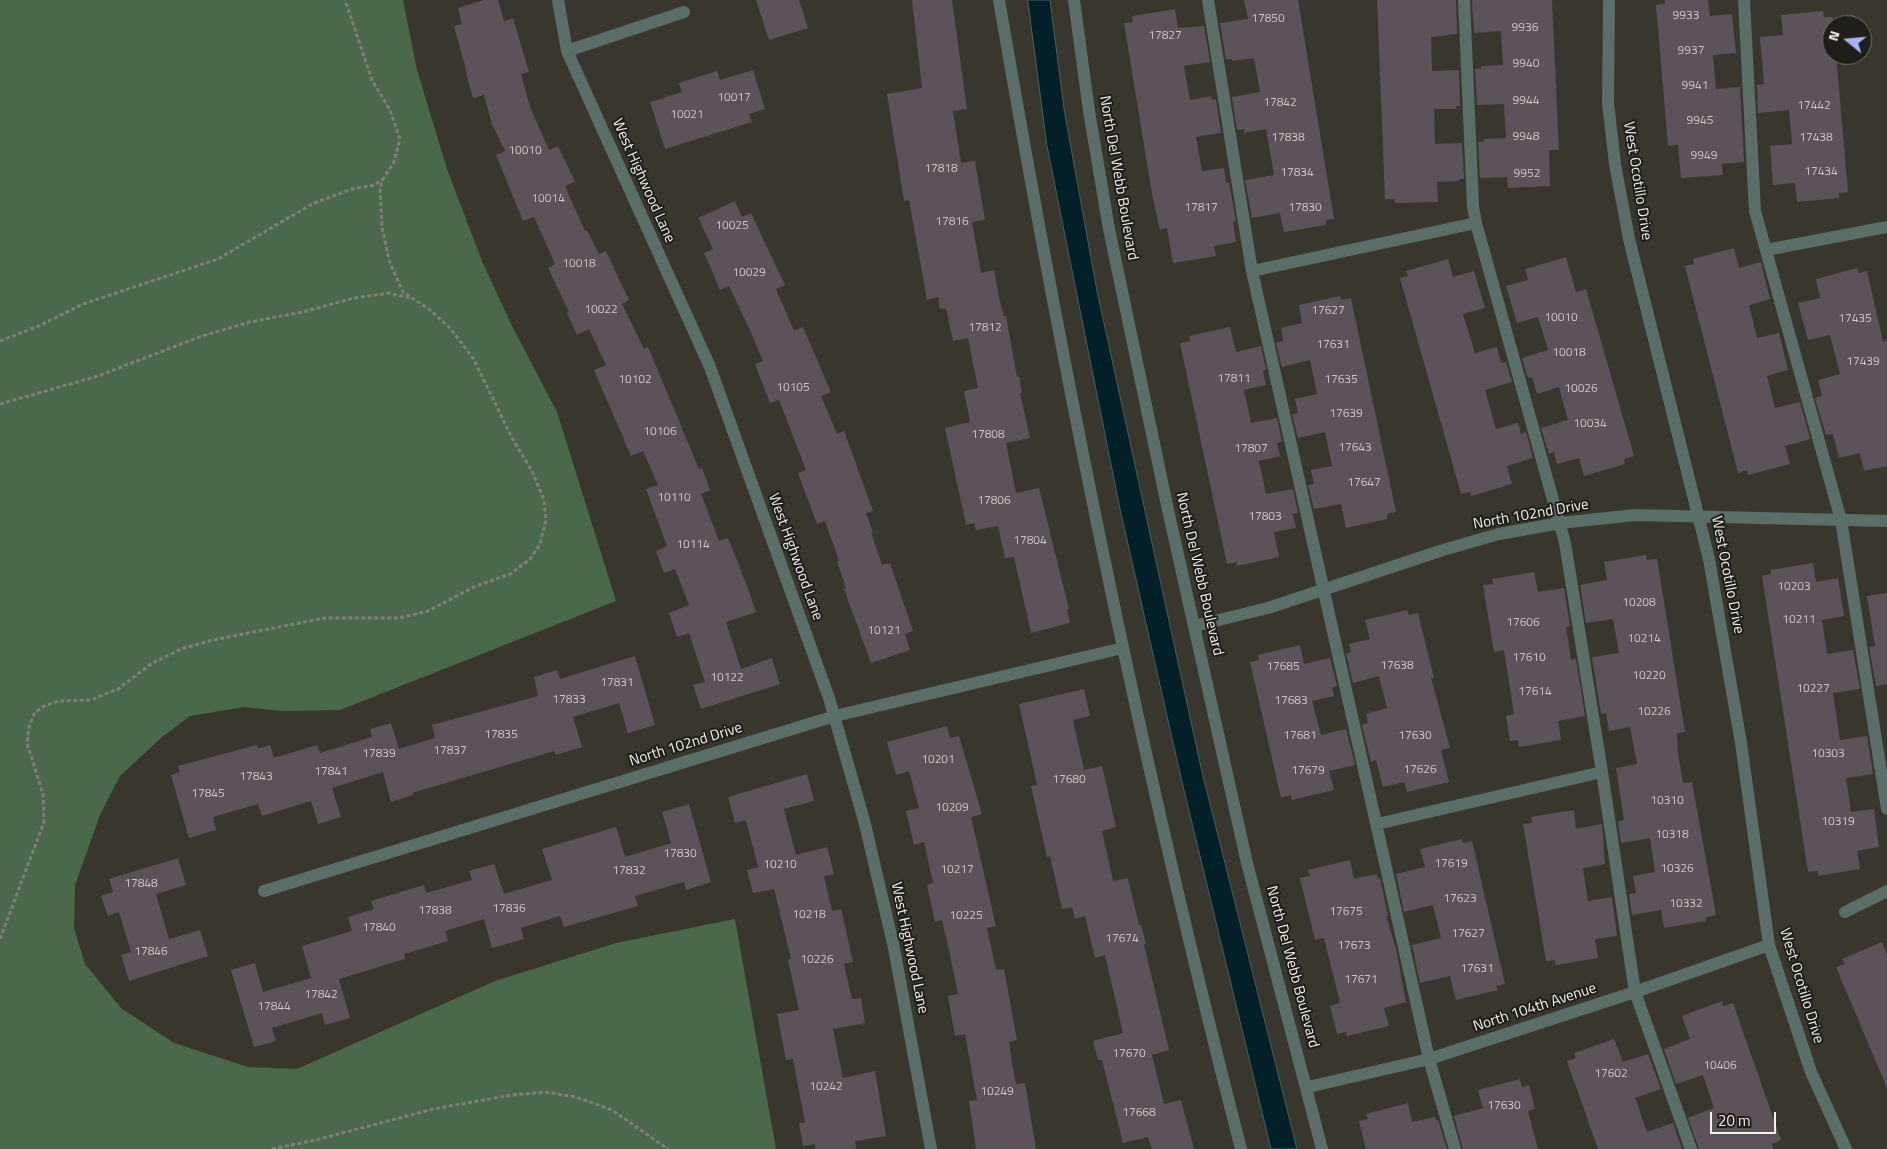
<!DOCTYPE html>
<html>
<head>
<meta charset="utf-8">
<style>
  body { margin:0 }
  #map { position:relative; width:1887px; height:1149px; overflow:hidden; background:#39372d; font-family:"Titillium Web",sans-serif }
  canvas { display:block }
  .north { position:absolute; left:1822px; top:15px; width:50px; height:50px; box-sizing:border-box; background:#1f1e1a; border:1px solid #73726d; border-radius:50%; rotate:287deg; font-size:14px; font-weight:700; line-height:20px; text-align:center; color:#f1f0e9 }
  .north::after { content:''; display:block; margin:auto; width:18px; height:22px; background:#aab0fb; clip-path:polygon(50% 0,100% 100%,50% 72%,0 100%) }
  .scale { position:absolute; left:1710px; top:1112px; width:66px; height:22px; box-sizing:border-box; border:2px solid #f1f0e9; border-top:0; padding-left:6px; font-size:15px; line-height:18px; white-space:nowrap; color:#f1f0e9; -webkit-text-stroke:4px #1f1e1a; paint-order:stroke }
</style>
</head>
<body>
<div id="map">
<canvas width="1887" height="1149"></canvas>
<div class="north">N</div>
<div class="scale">20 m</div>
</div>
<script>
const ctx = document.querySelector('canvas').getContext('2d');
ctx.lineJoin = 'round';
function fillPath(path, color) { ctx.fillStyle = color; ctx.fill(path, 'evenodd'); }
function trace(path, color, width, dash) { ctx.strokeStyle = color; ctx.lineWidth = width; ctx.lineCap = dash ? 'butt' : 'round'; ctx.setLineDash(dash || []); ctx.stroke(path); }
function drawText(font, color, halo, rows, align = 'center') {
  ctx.font = font + ' "Titillium Web",sans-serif'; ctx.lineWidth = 4; ctx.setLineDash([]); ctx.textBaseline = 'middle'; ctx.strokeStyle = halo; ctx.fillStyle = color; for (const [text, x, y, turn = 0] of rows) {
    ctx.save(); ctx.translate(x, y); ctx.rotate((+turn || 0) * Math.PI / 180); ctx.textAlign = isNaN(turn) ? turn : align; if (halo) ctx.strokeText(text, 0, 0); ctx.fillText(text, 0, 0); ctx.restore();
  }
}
fillPath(new Path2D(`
  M0,0h403l14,70 30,99 35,92 29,63 46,88 59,189 -276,109 -59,1 -37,-4 -54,9 -29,22 -41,38 -20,39 -25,70 -1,43 11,36 36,44 53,35 74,24 49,2 198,-88 121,-38 119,-24 41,230h-776z`), '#4a684a');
const water = new Path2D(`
  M1028,0h22l14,109 33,182 105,481 95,377h-26l-89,-367 -62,-273 -73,-363z`);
fillPath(water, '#031f27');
trace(water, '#4a5e61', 1);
fillPath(new Path2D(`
  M484,0h14l6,21 9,-3 16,54 -8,2 9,33 19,43 9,-4 17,36 -10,4 20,45 2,-1 12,24 7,-3 23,49 -7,4 22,45 4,-2 51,122 3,-1 8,22 -9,4 18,47 9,-3 19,48 9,26 -30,10 15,47 31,-11 8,26 -79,25 -8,-24 12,-3 -16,-49 -12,4 -8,-24 20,-8 -14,-36 -11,4 -8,-22 11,-5 -21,-57 12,-4 -15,-34 -12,5 -37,-86 12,-5 -17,-36 -12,6 -10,-22 2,-1 -21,-44 7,-4 -21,-47 -11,4 -27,-66 9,-4 -13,-27 -8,-29 -11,3 -7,-24 1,-1 -13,-47 8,-2 -4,-16z
  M756,0h43l9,28 -39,12z
  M912,0h40l15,109 -14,2 8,52 14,-2 10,59 -13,2 9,51 13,-3 6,32 4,14h2l11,61 2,-1 3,17h-2l10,45 -24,5 10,50 23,-5 30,121 -2,1 3,13 -39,10 -17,-76 -9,1 -7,-32 -22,4 -2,-7 -8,2 -21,-97 25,-6 -6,-31 14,-3 -10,-50 -15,3 -7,-33 -6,1 -2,-12 -11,3 -18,-100 -5,1 -17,-107 35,-6z
  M1244,0h54l36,219 -8,1v5l-42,7 -4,-19 -28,5 -7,-38 29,-5 -8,-46 -22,4v-4l-7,1 -5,-33 28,-5 -6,-34 -22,3v-2h-6l-6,-36 28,-4z
  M1377,0h79l1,34 -26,3 1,34 27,-1 1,36h-4v3h-22l1,35 27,-1 2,36h-5l1,2 -23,1 1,20 -43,1v-4h-10z
  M1472,0h80l7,150h-10l1,36 -42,2 -1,-11 -27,1 -2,-36h6v-3l22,-1 -2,-34 -27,1 -2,-36h6v-3l22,-1 -2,-34 -27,2z
  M1665,0h43l2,16 22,-2 4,39 -23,2 3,34 24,-2 4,75 -22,2 1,11 -42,3 -3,-33 -10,1 -12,-141 9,-1z
  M1175,9l3,19 26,-2 6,36 -26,4 6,34 21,-4 1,4 4,-1 5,34 -25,4 6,34 22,-3 2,15h3l7,37 -3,1 3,21 -22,4 2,10 -43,7 -6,-35 -7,2 -8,-36 -28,-171 9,-1 -1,-6z
  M1823,11l1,6h9l-1,38h4l12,137 -9,1v5l-42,4 -2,-19 -22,2 -3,-39 22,-2 -3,-34 -31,3 -1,-28 7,-1 -4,-47 23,-2 -2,-20z
  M753,70l12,39 -16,5 3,8 -87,27 -15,-47 32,-10 -3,-9 38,-12 3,9z
  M735,201l7,16 9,-4 34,72 -9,4 18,42 9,-4 28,65 -10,4 16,38 7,-3 29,80 -7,2 7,19h-2l11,33 8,-2 23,68 -8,3 5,16 -39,13 -27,-74 2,-1 -9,-27h2l-14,-40 -8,3 -19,-51 8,-3 -27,-70 -9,3 -15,-39 8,-3 -16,-37 -18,-38 -9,4 -16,-37 9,-4 -15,-31z
  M1734,248l5,20 22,-6 3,13 6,24 -21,6 8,33 22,-5 9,37 -21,6 8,32 25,-6 10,37 -25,7 5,18 -42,11 -1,-5 -9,3 -53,-207 9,-2 -1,-5z
  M1566,257l10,35 10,-3 48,167 -10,3 1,5 -41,12 -5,-18 -22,6 -3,-12 -5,2 -8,-26 27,-8 -9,-33 -22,7 -5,-17 -4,1 -6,-20 26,-8 -10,-33 -21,6 -11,-37 22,-6 -3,-11z
  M1448,259l5,18 21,-6 11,37 -22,6 12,39 22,-6 4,16 5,-1 6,20 -27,8 11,39 22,-6 3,11 5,-2 7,26 -26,8 5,18 -41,12 -1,-4 -9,2 -61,-216 8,-2 -2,-5z
  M1857,268l2,5 8,-2 16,71 4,-1v125l-23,5 -4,-18 -21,5 -6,-24 -7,1 -11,-37 7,-2 -4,-16 22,-6 -10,-39 -22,5 -10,-37 22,-5 -4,-19z
  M1340,296l1,4 10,-2 45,214 -9,2v5l-41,9 -5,-24 -27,5 -6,-24 6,-1 -3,-14 21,-4 -7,-34 -27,6 -6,-24 6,-1 -3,-14 22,-5 -7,-34 -28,7 -6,-24 7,-2 -2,-13 21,-5 -3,-18z
  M1230,327l6,25 25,-6 5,24 -3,1 3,14 -22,5 7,33 26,-5 5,24 -5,1 3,13 -21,5 7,33 27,-5 5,24 -5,1 3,14 -22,4 5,25 -42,9v-4l-10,2 -47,-221 10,-2 -1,-5z
  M1646,555l1,5 10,-1 28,173 -8,1 1,20 5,30 9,-1 24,133 -10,2v4l-42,7 -3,-18 -29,5 -3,-21 7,-1 -3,-17 22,-4 -5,-34 -29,5 -3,-21 6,-2 -8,-52 21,-4 -7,-37 -21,4 -3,-18 -5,1 -9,-57 27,-4 -6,-34 -27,4 -6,-38 27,-5 -3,-18z
  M1813,563l3,19 22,-4 6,38 -22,4 5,34 26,-4 7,39 -27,4 7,47 27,-4 6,38 -27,4 5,34 23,-3 5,38 -22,4 3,18 -42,7v-5l-10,1 -46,-296 9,-2 -1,-4z
  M1534,572l4,20 26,-4 6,38 -4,1 5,33 5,-1 9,57 -27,5 3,19 -42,7 -1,-7 -8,1 -4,-25 8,-2 -10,-64 -10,2 -11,-67 10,-1 -1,-5z
  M1887,593v91l-11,2 -7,-39 6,-1 -8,-50z
  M1407,610l2,5 9,-2 16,65h-3l19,70 -9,2 8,32 -42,10 -3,-10 -21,5 -7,-27 -5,2 -9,-37 6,-2 -2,-9 21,-6 -8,-32 -26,7 -7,-29 5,-2 -2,-8 21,-5 -5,-19z
  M1300,645l4,19 26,-6 7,28 -5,2 2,8 -22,5 9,34 25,-6 9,36 -26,6 5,19 -42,10 -1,-5 -10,3 -31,-136 9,-2 -1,-5z
  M635,656l20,69 -27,8 -9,-30 -46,14 9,30 -26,8 -2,-4 -142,42 1,2 -22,7 -8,-30 -51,16 9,29 -23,7 -7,-23 -49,15 -4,-12 -45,13 3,13 -27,8 -18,-63 9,-3 -2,-6 79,-21 1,4 12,-4 4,13 43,-13 3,8 52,-16 -2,-8 21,-6 8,26 36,-11 -3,-13 106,-29 -4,-19 23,-7 3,9z
  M1084,689l6,27 -17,4 11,50 18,-4 14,61 -14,4 11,50 15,-3 11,47h2l5,19 -2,1 25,105 -17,5 12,49 17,-4 13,49h-42l-4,-12 -25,6 -21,-83h-4l-5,-19 30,-8 -18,-78 -10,3 -10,-42 -10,3 -3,-12 -10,2 -12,-53 -3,1 -16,-71 6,-1 -18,-81z
  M947,726l3,12 9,-2 23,78 -11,3 25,109 -9,2 9,42 8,-1 13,71 -8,2 3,21 4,21 9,-1 11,66h-60l-7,-48 8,-1 -12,-66 -10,2 -7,-40 10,-2 -8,-39 -8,-35 -7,2 -8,-37 6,-2 -9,-41 -10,3 -8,-34 13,-3 -10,-37 -13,4 -9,-33z
  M807,774l7,27 -30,8 12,46 31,-8 7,27 -10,2 8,35 9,-2 12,53 -9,2 8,35 9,-1 4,25 -32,6 10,49 32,-7 11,65 -31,5 1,8h-41v-5l-12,2 -4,-23h6l-12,-64 -7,1 -9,-46 22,-4 -11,-50 3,-1 -17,-70 -21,4 -6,-23 11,-3 -12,-47 -11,3 -7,-26z
  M689,804l22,78 -25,8 -2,-8 -49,14 3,10 -74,21 -4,-11 -39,12 3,11 -32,9 -8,-29 -39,12 3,10 -44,13 1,5 -66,20 11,39 -25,7 -3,-12 -50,15 4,13 -22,6 -23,-77 24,-7 8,29 48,-14 -9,-32 50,-15 -4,-14 26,-8 -3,-8 53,-16 2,8 46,-13 -3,-9 25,-7 10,30 48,-14 -10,-31 74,-22 9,30 46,-14 -9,-31z
  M1574,810l2,19 26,-5 3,40 -22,4 5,33 24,-4 5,39 -22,3 3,19 -42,7 -1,-5 -9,1 -23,-137 9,-1 -1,-6z
  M1462,839l1,4 9,-2 33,143 -9,2 2,4 -42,10 -6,-24 -30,7 -8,-38 29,-7 -8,-33 -29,7 -8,-38 29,-7 -5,-18z
  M178,858l8,27 -30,9 13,45 31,-9 8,26 -79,25 -8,-26 10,-3 -12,-40 -11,4 -7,-20 12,-4 -4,-13z
  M1350,860l4,19 23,-5 1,5 2,-1 8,38h-2l10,33 10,53 -22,6 5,18 -42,10 -1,-4 -9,2 -7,-28 10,-3 -16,-65 -9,2 -15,-62 10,-2 -2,-6z
  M1882,942l5,12v134l-51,-121 9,-3 -3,-5z
  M1722,1001l1,5 10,-3 9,26 39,111 -9,4 1,5h-74l-11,-31 26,-10 -11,-33 -27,9 -12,-35 26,-10 -8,-23z
  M1614,1039l9,23 25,-8 13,35 -26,9 12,34 26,-9 9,26h-84l-31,-88 9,-3 -2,-5z
  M1520,1079l2,8 7,-2 6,24 -7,2 10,38h-75l-9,-33 29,-8 -5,-18z
  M1408,1103l4,19 23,-5 1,4 2,-1 9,29h-81l-7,-28 9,-2 -2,-5z`), '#5c5259');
trace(new Path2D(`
  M0,341l41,-16 42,-21 135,-45 96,-56 38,-14 22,-4 9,-6
  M0,404l98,-28 104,-40 48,-14 53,-10 51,-14 35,-5 21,5
  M0,939l44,-117 -1,-28 -16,-51 2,-16 5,-13 8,-7 16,-6 33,-1 27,-11 33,-25 30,-15 32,-9 112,-22h74l29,-7 48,-25 34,-12 20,-15 10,-15 6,-24 -2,-20 -12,-29 -20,-33 -39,-80 -23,-30 -21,-19 -26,-17 -13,-29 -8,-35 -2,-39 3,-10 11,-17 6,-23 -10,-29 -18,-30 -27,-80
  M272,1149l44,-9 117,-31 79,-14 34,-3 30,5 36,13 56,39`), '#818077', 3, [4, 2.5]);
trace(new Path2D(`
  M1208,0l44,271 177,788 26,90
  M1464,0l9,206 3,17 89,320 37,229 33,220 56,157
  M1744,0l11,211 86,309 46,289
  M1766,250l121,-23
  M1252,271l224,-48
  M1377,824l225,-52
  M1845,912l42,-21`), '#5a6f68', 12);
trace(new Path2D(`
  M558,0l9,51 143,316 119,331 36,126 29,124 37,201
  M1609,0l-1,103 7,61 14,75 80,320 32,184 28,202 42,127 35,77
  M567,51l117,-39
  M1194,626l74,-18 175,-58 56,-16 61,-11 75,-8 252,6
  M264,891l571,-175 288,-68
  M1308,1087l121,-28 206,-67 134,-47`), '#5a6f68', 12);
trace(new Path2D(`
  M999,0c66,386 144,770 242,1149
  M1074,0l15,111 20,118 59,281 79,353 75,286`), '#5a6f68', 12);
drawText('12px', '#ccc8c5', null, [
  ["9933",1686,16],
  ["17850",1268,19],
  ["9936",1525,28],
  ["17827",1165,36],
  ["9937",1691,51],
  ["9940",1526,64],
  ["9941",1695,86],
  ["10017",734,98],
  ["9944",1526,101],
  ["17842",1280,103],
  ["17442",1814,106],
  ["10021",687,115],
  ["9945",1700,121],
  ["9948",1526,137],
  ["17838",1288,138],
  ["17438",1816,138],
  ["10010",525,151],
  ["9949",1704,156],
  ["17818",941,169],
  ["17434",1821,172],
  ["17834",1297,173],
  ["9952",1527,174],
  ["10014",548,199],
  ["17817",1201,208],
  ["17830",1305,208],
  ["17816",952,222],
  ["10025",732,226],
  ["10018",579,264],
  ["10029",749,273],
  ["10022",601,310],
  ["17627",1328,311],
  ["10010",1561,318],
  ["17435",1855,319],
  ["17812",985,328],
  ["17631",1333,345],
  ["10018",1569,353],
  ["17439",1863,362],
  ["17811",1234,379],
  ["10102",635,380],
  ["17635",1341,380],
  ["10105",793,388],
  ["10026",1581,389],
  ["17639",1346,414],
  ["10034",1590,424],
  ["10106",660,432],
  ["17808",988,435],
  ["17643",1355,448],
  ["17807",1251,449],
  ["17647",1364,483],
  ["10110",674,498],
  ["17806",994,501],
  ["17803",1265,517],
  ["17804",1030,541],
  ["10114",693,545],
  ["10203",1794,587],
  ["10208",1639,603],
  ["10211",1799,620],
  ["17606",1523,623],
  ["10121",884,631],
  ["10214",1644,639],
  ["17610",1529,658],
  ["17638",1397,666],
  ["17685",1283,667],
  ["10220",1649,676],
  ["10122",727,678],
  ["17831",617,683],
  ["10227",1813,689],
  ["17614",1535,692],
  ["17833",569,700],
  ["17683",1291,701],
  ["10226",1654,712],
  ["17835",501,735],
  ["17681",1300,736],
  ["17630",1415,736],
  ["17837",450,751],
  ["17839",379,754],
  ["10303",1828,754],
  ["10201",938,760],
  ["17626",1420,770],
  ["17679",1308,771],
  ["17841",331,772],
  ["17843",256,777],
  ["17680",1069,780],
  ["17845",208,794],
  ["10310",1667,801],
  ["10209",952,808],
  ["10319",1838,822],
  ["10318",1672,835],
  ["17830",680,854],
  ["17619",1451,864],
  ["10210",780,865],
  ["10326",1677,869],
  ["10217",957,870],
  ["17832",629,871],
  ["17848",141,884],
  ["17623",1460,899],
  ["10332",1686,904],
  ["17836",509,909],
  ["17838",435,911],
  ["17675",1346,912],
  ["10218",809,915],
  ["10225",966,916],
  ["17840",379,928],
  ["17627",1468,934],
  ["17674",1122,939],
  ["17673",1354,946],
  ["17846",151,952],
  ["10226",817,960],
  ["17631",1477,969],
  ["17671",1361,980],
  ["17842",321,995],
  ["17844",274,1007],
  ["17670",1129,1054],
  ["10406",1720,1066],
  ["17602",1611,1074],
  ["10242",826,1087],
  ["10249",997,1092],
  ["17630",1504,1106],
  ["17668",1139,1113]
]);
drawText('15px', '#f1f0e9', '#1f1e1a', [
  ["North Del Webb Boulevard",1118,178,80],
  ["West Highwood Lane",643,181,66],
  ["West Ocotillo Drive",1637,181,81],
  ["North 102nd Drive",1531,515,-10],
  ["West Highwood Lane",795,557,70],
  ["North Del Webb Boulevard",1199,574,77],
  ["West Ocotillo Drive",1727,575,79],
  ["North 102nd Drive",686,745,-17],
  ["West Highwood Lane",909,948,78],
  ["North Del Webb Boulevard",1292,967,75],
  ["West Ocotillo Drive",1801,986,73],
  ["North 104th Avenue",1535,1008,-18]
]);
</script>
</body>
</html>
